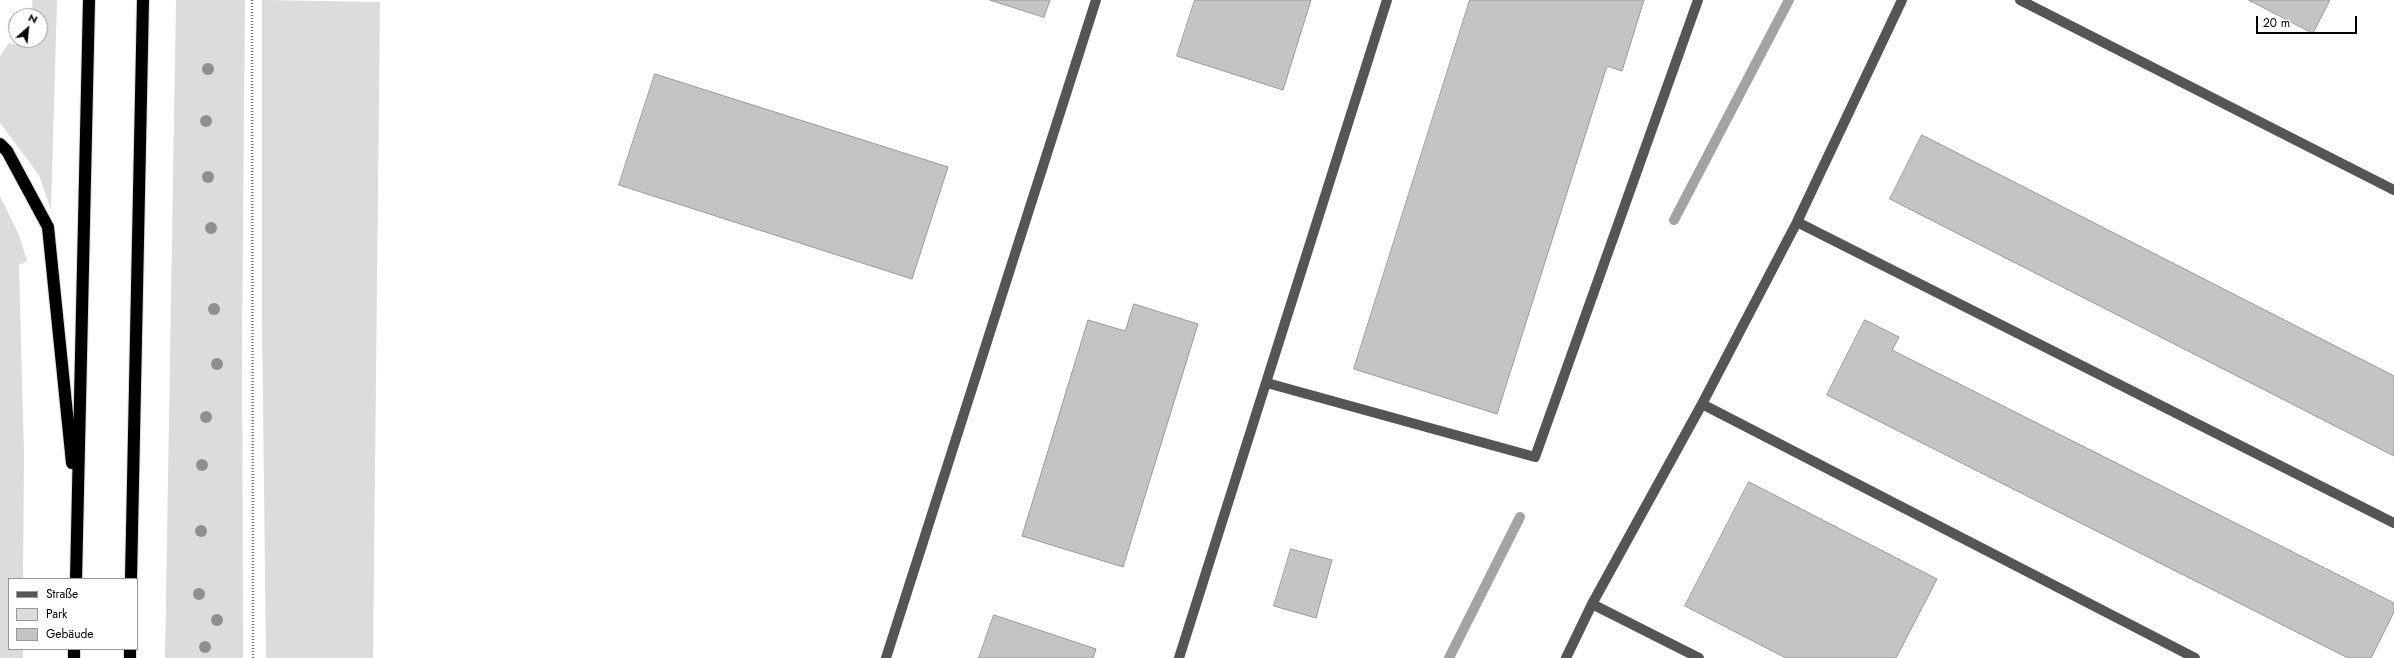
<!DOCTYPE html>
<html>
<head>
<meta charset="utf-8">
<style>
  body { margin:0 }
  #map { position:relative; width:2394px; height:658px; overflow:hidden; background:#fff; font-family:Jost,sans-serif }
  canvas { display:block }
  .legend { position:absolute; left:8px; top:578px; width:130px; height:72px; box-sizing:border-box; background:#fff; border:1px solid #999; margin:0; padding:5px 7px; list-style:none; font-size:12px; color:#000 }
  .legend li { display:flex; align-items:center; gap:8px; height:20px }
  .legend b { width:20px; border:1px solid #999 }
  .north { position:absolute; left:8px; top:8px; width:40px; height:40px; box-sizing:border-box; background:#fff; border:1px solid #999; border-radius:50%; rotate:27deg; font-size:11px; font-weight:700; line-height:16px; text-align:center; color:#000 }
  .north::after { content:''; display:block; margin:auto; width:14px; height:18px; background:#000; clip-path:polygon(50% 0,100% 100%,50% 72%,0 100%) }
  .scale { position:absolute; left:2256px; top:16px; width:101px; height:18px; box-sizing:border-box; border:2px solid #000; border-top:0; padding-left:5px; font-size:12px; line-height:14px; white-space:nowrap; color:#000; -webkit-text-stroke:3px #fff; paint-order:stroke }
</style>
</head>
<body>
<div id="map">
<canvas width="2394" height="658"></canvas>
<ul class="legend">
<li><b style="height:5px;background:#555"></b>Straße</li>
<li><b style="height:11px;background:#dcdcdc"></b>Park</li>
<li><b style="height:11px;background:#c4c4c4"></b>Gebäude</li>
</ul>
<div class="north">N</div>
<div class="scale">20 m</div>
</div>
<script>
const ctx = document.querySelector('canvas').getContext('2d');
ctx.lineJoin = 'round';
function fillPath(path, color) { ctx.fillStyle = color; ctx.fill(path, 'evenodd'); }
function trace(path, color, width, dash) { ctx.strokeStyle = color; ctx.lineWidth = width; ctx.lineCap = dash ? 'butt' : 'round'; ctx.setLineDash(dash || []); ctx.stroke(path); }
fillPath(new Path2D(`
  M32,0h25l-6,210 -12,-35 -39,-52v-67l9,-13 20,5 4,-8h7v-24h-7z
  M176,0h69l-3,335 1,323h-78z
  M262,0l118,2 -7,656h-107l-4,-337z
  M0,196l19,39 8,26 -8,4 5,190 -1,124h-14v70h14v9h-23z`), '#dcdcdc');
trace(new Path2D(`
  M1674,220l115,-220
  M1449,658l71,-141`), '#a3a3a3', 10);
const building = new Path2D(`
  M990,0h60l-6,17z
  M1195,0h116l-28,90 -106,-34z
  M1470,0h174l-22,71 -15,-5 -110,348 -143,-45z
  M2249,0h81l-17,33z
  M655,74l293,93 -36,112 -293,-94z
  M1922,135l472,241v80l-504,-257z
  M1134,304l64,20 -75,243 -101,-31 66,-216 37,11z
  M1865,320l34,17 -7,13 502,253v9l-23,46h-23l-521,-263z
  M1749,482l188,97 -41,79h-110l-101,-52z
  M1291,549l41,11 -16,58 -42,-12z
  M994,615l102,34 -3,9h-114z`);
fillPath(building, '#c4c4c4');
trace(building, '#999', 1);
const highway = new Path2D(`
  M0,144l7,7 41,76 24,236
  M76,579l13,-579
  M131,579l12,-579
  M74,658v-9
  M130,658v-9`);
trace(highway, '#dbdbdb', 14);
trace(new Path2D(`
  M252,0l1,658`), '#777', 2.5, [1, 2]);
trace(new Path2D(`
  M2020,0l374,190
  M1797,222l597,301
  M1267,383l268,74 163,-457
  M1702,404l493,254
  M1592,604l107,54
  M886,658l210,-658
  M1179,658l208,-658
  M1566,658l26,-54 110,-200 95,-182 105,-222`), '#555', 10);
trace(highway, '#000', 12);
ctx.fillStyle = '#8f8f8f';
for (const [x, y] of [
  [208,69],
  [206,121],
  [208,177],
  [211,228],
  [214,309],
  [217,364],
  [206,417],
  [202,465],
  [201,531],
  [199,594],
  [217,620],
  [205,647]
]) { ctx.beginPath(); ctx.arc(x, y, 6, 0, 2 * Math.PI); ctx.fill(); }
</script>
</body>
</html>
